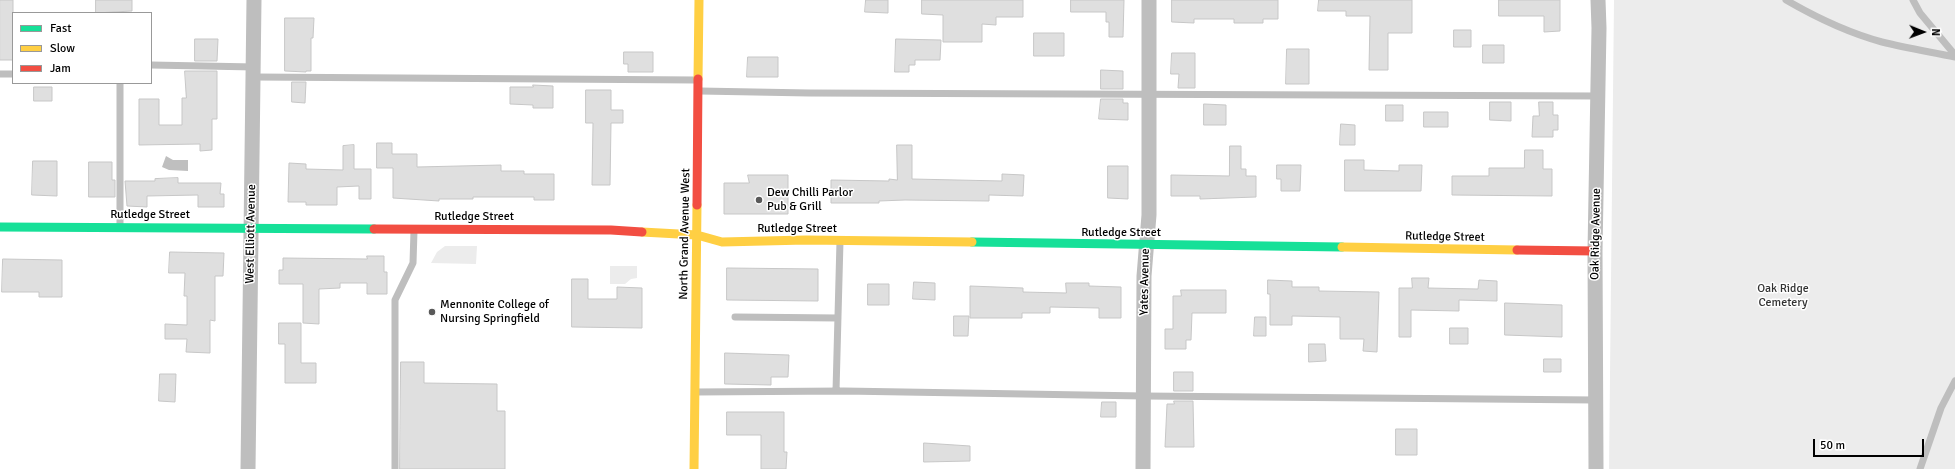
<!DOCTYPE html>
<html>
<head>
<meta charset="utf-8">
<style>
  body { margin:0 }
  #map { position:relative; width:1955px; height:469px; overflow:hidden; background:#fff; font-family:Signika,sans-serif }
  canvas { display:block }
  .legend { position:absolute; left:12px; top:12px; width:140px; height:72px; box-sizing:border-box; background:#fff; border:1px solid #999; margin:0; padding:5px 7px; list-style:none; font-size:12px; color:#000 }
  .legend li { display:flex; align-items:center; gap:8px; height:20px }
  .legend b { width:20px; border:1px solid #999 }
  .north { position:absolute; left:1903px; top:12px; width:40px; height:40px; -webkit-text-stroke:3px #fff; paint-order:stroke; rotate:91deg; font-size:11px; font-weight:700; line-height:16px; text-align:center; color:#000 }
  .north::after { content:''; display:block; margin:auto; width:14px; height:18px; background:#000; clip-path:polygon(50% 0,100% 100%,50% 72%,0 100%) }
  .scale { position:absolute; left:1813px; top:439px; width:111px; height:18px; box-sizing:border-box; border:2px solid #000; border-top:0; padding-left:5px; font-size:12px; line-height:14px; white-space:nowrap; color:#000; -webkit-text-stroke:3px #fff; paint-order:stroke }
</style>
</head>
<body>
<div id="map">
<canvas width="1955" height="469"></canvas>
<ul class="legend">
<li><b style="height:5px;background:#16e098"></b>Fast</li>
<li><b style="height:5px;background:#ffcf43"></b>Slow</li>
<li><b style="height:5px;background:#f24e42"></b>Jam</li>
</ul>
<div class="north">N</div>
<div class="scale">50 m</div>
</div>
<script>
const ctx = document.querySelector('canvas').getContext('2d');
ctx.lineJoin = 'round';
function fillPath(path, color) { ctx.fillStyle = color; ctx.fill(path, 'evenodd'); }
function trace(path, color, width, dash) { ctx.strokeStyle = color; ctx.lineWidth = width; ctx.lineCap = dash ? 'butt' : 'round'; ctx.setLineDash(dash || []); ctx.stroke(path); }
function drawText(font, color, halo, rows, align = 'center') {
  ctx.font = font + ' Signika,sans-serif'; ctx.lineWidth = 3; ctx.setLineDash([]); ctx.textBaseline = 'middle'; ctx.strokeStyle = halo; ctx.fillStyle = color; for (const [text, x, y, turn = 0] of rows) {
    ctx.save(); ctx.translate(x, y); ctx.rotate((+turn || 0) * Math.PI / 180); ctx.textAlign = isNaN(turn) ? turn : align; if (halo) ctx.strokeText(text, 0, 0); ctx.fillText(text, 0, 0); ctx.restore();
  }
}
fillPath(new Path2D(`
  M1614,0h341v469h-346z
  M445,246h32l-1,18 -45,-1 6,-11z
  M610,266h27v12l-6,1 -6,5h-15z`), '#ececec');
fillPath(new Path2D(`
  M166,156l7,4h15v11l-19,-1 -7,-3z`), '#bfbfbf');
const building = new Path2D(`
  M0,0h13v60h-13z
  M96,0h36v11l-36,2z
  M866,0h22v13l-23,-1z
  M922,0h101v17h-27v8l-14,-1v18h-39v-27l-21,-1z
  M1071,0h53l-1,37h-14v-15h-3v-10h-35z
  M1172,0h106v19h-15v4h-29v-4h-40v4l-22,-1z
  M1319,0h93v33h-24v37h-19l1,-54h-24v-5h-28z
  M1499,0h61v31l-16,1v-16h-45z
  M285,18h29l-1,20h-2v33h-5v1l-21,-1z
  M1454,30h17v17h-17z
  M1034,33h30v23h-30z
  M195,39h23l-1,22h-22z
  M896,39l45,1 -1,20h-25v5h-6v7h-14z
  M1483,45h21v18h-21z
  M1287,49h22v35h-23z
  M624,52h29v20h-25v-8h-4z
  M1172,53h23v35h-17l1,-14h-8z
  M748,57h30v20h-31z
  M1101,70l22,1v18h-22z
  M185,71h32v48h-5v31l-12,1v-7l-61,1v-46h20v26h23v-27h4z
  M292,82h14l-1,21 -13,-1z
  M533,85l20,1v22h-20v-3l-23,-1v-17h23z
  M34,87h18v14h-18z
  M586,90h25v20h12v13h-12l-1,62h-18l1,-62h-7z
  M1101,99h22v4h5v17l-29,-1z
  M1490,102h21v19l-21,-1z
  M1539,102h14v13h5v15h-5v7h-21l1,-21h6z
  M1204,104l22,1v20h-22z
  M1386,105h17v16h-17z
  M1424,112h24v15h-24z
  M1341,124l14,1v20h-15z
  M377,143h15v11h25v13l84,-2v6h23v3h30v26h-20v-3h-61v2h-34v2l-46,-3v-30h-16z
  M354,145v24h17v30h-12v-13l-22,1v18h-31v-3h-18l1,-39 17,1v5l37,1v-24z
  M897,145h15v34l90,2v-7l22,1 -1,21 -34,-1v6l-84,-1 -26,1v2h-48v-23l58,1v-2l8,1z
  M1230,146h11v23h5v7h10v21l-56,2v-3h-29v-21l58,1z
  M1525,150h18v19h9v27l-100,-1v-19h37v-8h35z
  M1345,160h19v10l35,1v-6h23l-1,26h-76z
  M33,161h24v35l-25,-1z
  M89,162h23v18h3v17h-26z
  M1277,165h24l-1,26h-19v-12h-4z
  M1108,166h20v33l-20,-1z
  M748,175h40v39h-64v-31h25z
  M178,178v5h43l-1,11h4v13h-26v-12l-51,1v11l-20,-1 -2,-25h30v-2z
  M170,252l54,1 -1,23h-8v45l-5,-1v33l-24,-1 1,-13h-22v-15l22,1v-29h-3l1,-23h-16z
  M367,256h17v16h3v22h-20v-11h-27v5l-21,1v35l-16,-1v-39h-24v-14h4v-12l84,1z
  M3,259l59,1v37h-23v-5h-37z
  M727,268l91,1v32l-91,-1z
  M1412,278h17l-1,10 50,1 1,-9 18,1v20l-38,-1v11l-48,-1v27h-12v-49h13z
  M572,279h16v20h29v-12l25,1v40l-70,-1z
  M1268,280l24,1v6h27v4l60,1 -2,60 -14,-1 1,-12h-24v-22l-48,-1v9h-22v-31h-2z
  M914,282l21,1v17l-22,-1z
  M1066,283h23v3l32,1v31h-22v-10l-49,-1v6h-28v5h-52v-32l53,2v4l43,1z
  M868,284h21v21h-21z
  M1181,290h45v23h-34l-1,27h-5v9h-21v-20h8v-33h8z
  M1505,303l57,2v32l-57,-2z
  M954,316h15l-1,20h-14z
  M1255,317h11v19h-12z
  M279,323h22v40h15v20h-31v-39h-6z
  M1450,328h18v16h-18z
  M1309,344h16l1,17 -17,1z
  M725,353l64,2 -1,22h-17v8l-46,-1z
  M1544,359h17v13h-17z
  M401,362h23v21l73,1v27h8v58h-105z
  M1174,372h19v19h-19z
  M160,374h16l-1,28 -16,-1z
  M1174,401h19l1,46h-29l2,-43h7z
  M1102,402h14v15h-15z
  M727,412h57v40h3l-1,17h-25v-34h-34z
  M1396,429h21v26h-21z
  M924,443l46,3v15l-46,1z`);
fillPath(building, '#dfdfdf');
trace(building, '#c7c7c7', 1);
trace(new Path2D(`
  M1786,0c31,18 63,33 96,42 24,6 49,10 73,15
  M1913,0l7,13 35,42
  M151,65l104,2
  M0,74h13
  M255,77l441,3
  M120,83v144
  M700,91l109,2 789,3
  M735,317l103,1
  M836,391l4,-150
  M696,392l148,-1 300,5 451,4
  M395,469v-169l18,-37 1,-32
  M1920,469l21,-61 14,-27`), '#bebebe', 7);
trace(new Path2D(`
  M248,469l6,-469
  M1143,469l1,-193 5,-61v-215
  M1596,469l-1,-218 4,-223 -1,-28`), '#bebebe', 15);
trace(new Path2D(`
  M0,227l374,2
  M972,242l370,5`), '#16e098', 9);
trace(new Path2D(`
  M698,79l1,-79
  M642,232l55,3 25,7 84,-2 166,2
  M1342,247l175,3
  M694,469l3,-264`), '#ffcf43', 9);
trace(new Path2D(`
  M697,205l1,-126
  M374,229l237,1 31,2
  M1517,250l78,1`), '#f24e42', 9);
for (const [x, y, r, color] of [
  [759,200,4,"#595959"],
  [432,312,4,"#595959"]
]) { const dot = new Path2D(); dot.arc(x, y, r, 0, 2 * Math.PI); ctx.fillStyle = color; ctx.fill(dot); trace(dot, '#fff', 1.5); }
drawText('12px', '#000', '#fff', [
  ["Dew Chilli Parlor",767,193],
  ["Pub & Grill",767,207],
  ["Mennonite College of",440,305],
  ["Nursing Springfield",440,319]
], 'left');
drawText('12px', '#000', '#fff', [
  ["Rutledge Street",150,215],
  ["Rutledge Street",474,217],
  ["Rutledge Street",797,229],
  ["Rutledge Street",1121,233],
  ["West Elliott Avenue",251,234,-89],
  ["North Grand Avenue West",685,234,-89],
  ["Oak Ridge Avenue",1596,234,-89],
  ["Rutledge Street",1445,237,1],
  ["Yates Avenue",1145,282,-89]
]);
drawText('12px', '#333', '#fff', [
  ["Oak Ridge",1783,289],
  ["Cemetery",1783,303]
]);
</script>
</body>
</html>
